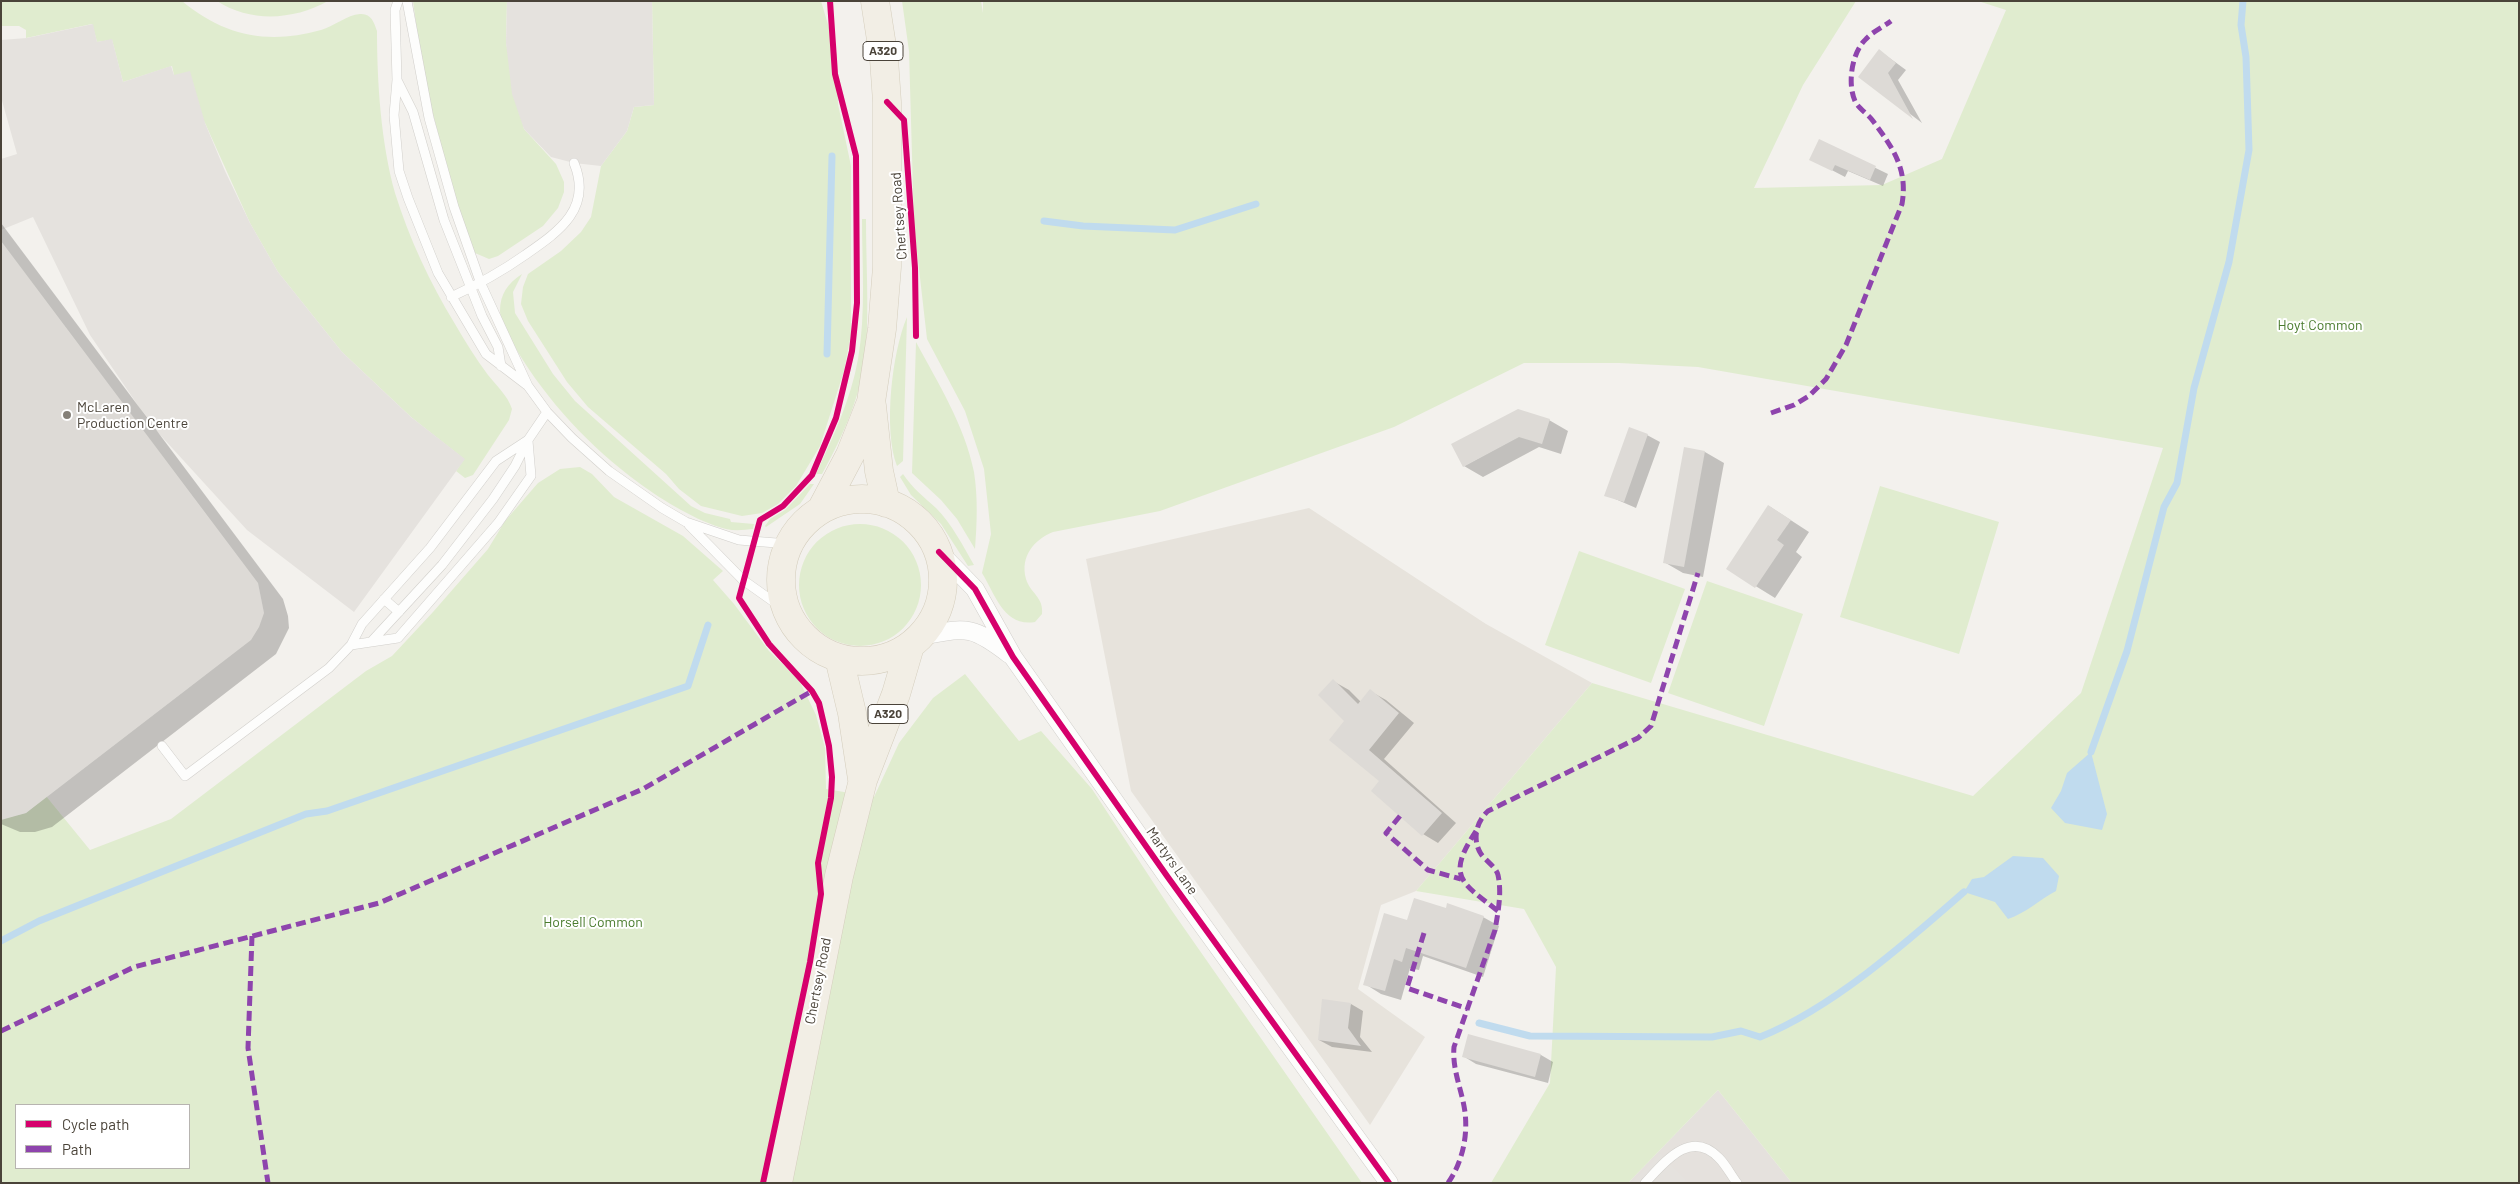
<!DOCTYPE html>
<html>
<head>
<meta charset="utf-8">
<style>
  body { margin:0 }
  #map { position:relative; width:2520px; height:1184px; overflow:hidden; background:#f3f1ed; font-family:Barlow,sans-serif }
  canvas { display:block }
  .frame { position:absolute; inset:0; border:2px solid #4a4339; pointer-events:none }
  .legend { position:absolute; left:15px; top:1104px; width:175px; height:65px; box-sizing:border-box; background:#fff; border:1px solid #b7b4b0; margin:0; padding:6px 9px; list-style:none; font-size:15px; color:#4a4339 }
  .legend li { display:flex; align-items:center; gap:10px; height:25px }
  .legend b { width:25px; border:1px solid #b7b4b0 }
</style>
</head>
<body>
<div id="map">
<canvas width="2520" height="1184"></canvas>
<div class="frame"></div>
<ul class="legend">
<li><b style="height:6px;background:#d6006c"></b>Cycle path</li>
<li><b style="height:6px;background:#8e44ad"></b>Path</li>
</ul>
</div>
<script>
const ctx = document.querySelector('canvas').getContext('2d');
ctx.lineJoin = 'round';
function fillPath(path, color) { ctx.fillStyle = color; ctx.fill(path, 'evenodd'); }
function trace(path, color, width, dash) { ctx.strokeStyle = color; ctx.lineWidth = width; ctx.lineCap = dash ? 'butt' : 'round'; ctx.setLineDash(dash || []); ctx.stroke(path); }
function drawText(font, color, halo, rows, align = 'center') {
  ctx.font = font + ' Barlow,sans-serif'; ctx.lineWidth = 4; ctx.setLineDash([]); ctx.textBaseline = 'middle'; ctx.strokeStyle = halo; ctx.fillStyle = color; for (const [text, x, y, turn = 0] of rows) {
    ctx.save(); ctx.translate(x, y); ctx.rotate((+turn || 0) * Math.PI / 180); ctx.textAlign = isNaN(turn) ? turn : align; if (halo) ctx.strokeText(text, 0, 0); ctx.fillText(text, 0, 0); ctx.restore();
  }
}
fillPath(new Path2D(`
  M1309,508l177,116 106,59 -176,208 -35,14 -23,84 67,48 -55,88 -239,-334 -45,-232z`), '#e7e3dc');
fillPath(new Path2D(`
  M1718,1090l74,93h-164z`), '#e5e1dd');
fillPath(new Path2D(`
  M1,1h181c42,35 86,44 139,29 13,-4 26,-15 39,-16 11,-1 14,8 17,17 0,51 4,112 18,162 14,45 35,90 60,131 10,17 21,35 33,51 8,10 20,21 24,34l-3,11 -36,55 -8,3 -9,-7 8,-12 -53,-42 -69,-65 -64,-80 -28,-49 -45,-100 -31,-48 -2,-9 -49,16 -11,-42 -15,2 -5,-18 -66,14v-8l-7,-4h-18z
  M217,1h111c-34,19 -77,22 -111,0z
  M413,1h94l-1,42 18,86 32,35 8,18v10l-6,16 -15,18 -45,30 -9,3 -14,-6 -18,-47 -34,-130z
  M652,1h169l16,54 1,49 13,62v168l-7,37 -24,75 -24,40 -18,18 -16,9 -20,3 -41,-10 -22,-17 -13,-15 -78,-67 -21,-25 -39,-61 -7,-17 2,-17 5,-13 33,-23 20,-19 10,-15 10,-51 26,-35 7,-24 20,-2z
  M902,1h79l2,12v-12h873l-53,84 -49,103 128,-3 60,-26 64,-149 -28,-9h541v1182h-727l-74,-93 -90,93h-137l59,-100 6,-116 -32,-58 -108,-18 176,-208 381,113 108,-103 82,-245 -465,-81 -79,-4h-95l-130,64 -234,84 -107,21c-19,8 -33,24 -27,47 4,14 18,18 16,35l-7,8c-31,5 -39,-26 -53,-49l9,-39 -7,-65 -19,-58 -38,-72 -13,-114 -5,-174z
  M862,219h4c0,43 3,86 0,129 -3,44 -23,88 -44,126h-6c17,-37 35,-75 42,-115 8,-46 4,-94 4,-140z
  M522,274l-9,18 2,21 38,61 22,27 116,105 14,7 25,6 1,3 23,2 -1,5c-9,1 -18,2 -27,0 -28,-7 -64,-29 -87,-46 -50,-37 -91,-81 -123,-134 -6,-12 -16,-24 -16,-38 0,-17 8,-28 22,-37z
  M907,317l-4,144 -6,5c-14,-36 -5,-114 10,-149z
  M916,342c22,41 49,84 58,130 4,26 3,51 1,77l-18,-30 -16,-19 -29,-27z
  M580,467l12,7 22,23 69,39 40,35 -10,9 21,24 35,47 30,29 17,35 9,33 1,41 48,8 25,-54 34,-45 32,-24 54,67 22,-10 51,58 78,119 192,275h-1361v-364l25,-6 20,-17 44,54 81,-31 195,-148 26,-15 41,-44 55,-63 17,-28 33,-38 22,-14zM16,1105h173v63h-173z
  M903,474c10,15 21,23 33,34 16,16 27,38 38,57l-6,1 -27,-42 -30,-29 -11,-18z
  M810,484h4l-14,20 -34,23 -1,-1 5,-7 15,-9z
  M1880,486l119,36 -40,132 -119,-37z
  M799 585a61 61 0 1 1 122 0a61 61 0 1 1-122 0Z
  M1579,551l106,38 -34,94 -106,-38z
  M1707,581l96,33 -39,112 -96,-33z`), '#e0eccf');
fillPath(new Path2D(`
  M507,1h145l2,104 -20,2 -7,24 -26,35 -27,-3 -23,-6 -27,-28 -12,-35 -6,-51z
  M93,24l4,18 15,-3 11,43 48,-16 3,9 16,-4 15,52 20,48 25,52 28,49 64,80 69,65 54,42 -111,153 -107,-82 -95,-104 -62,-91 -57,-118 -32,13v-71l16,-5 -16,-57v-57l26,-2z
  M1660,1153l26,27 -2,3h-53z`), '#e5e2de');
fillPath(new Path2D(`
  M2091,752l16,62 -5,16 -37,-7 -14,-15 10,-17 6,-18z
  M2013,856l30,2 16,18 -3,15c-17,9 -30,22 -48,28l-13,-17 -31,-10 8,-13 12,-2z`), '#c0dbee');
fillPath(new Path2D(`
  M1880,51l26,19 -8,10 24,43 -62,-47z
  M1820,141l68,33 -5,12 -35,-15 -3,6 -21,-11z
  M1,223l282,376 5,17 1,12 -13,26 -224,173 -17,5h-15l-19,-8z
  M1549,420l19,11 -7,23 -22,-7 -56,30 -19,-11z
  M1647,435l13,7 -24,66 -30,-13z
  M1685,448l20,4 19,11 -21,114 -20,-4 -19,-11z
  M1769,506l40,26 -13,20 6,5 -27,41 -47,-29z
  M1333,681l16,9 12,12 9,-11 16,9 28,23 -30,36 72,64 -18,20 -15,-9 -42,-53 -35,-60z
  M1446,910l37,7 16,9 -16,51 -60,-21 -4,14 -9,-2 -9,32 -20,-6 -16,-10 43,-63z
  M1351,1004l12,7 -3,26 12,15 -40,-5 -13,-7z
  M1469,1035l72,20 12,7 -5,21 -72,-19 -13,-8z`), '#0003');
trace(new Path2D(`
  M1044,221l39,5 92,4 81,-26
  M827,354l5,-198
  M2091,752l36,-101 37,-144 13,-24 17,-95 35,-126 20,-112 -3,-93 -5,-32 2,-24
  M1,941l38,-20 267,-107 21,-3 361,-125 20,-61
  M1479,1023l51,13 182,1 29,-6 19,6c71,-28 146,-94 204,-145`), '#c0dbee', 7);
fillPath(new Path2D(`
  M1879,49l17,14 -8,10 25,46 -55,-42z
  M1819,139l57,27 -6,14 -35,-15 -3,6 -23,-11z
  M1,241l257,342 6,30 -5,14 -8,13 -225,173 -25,7z
  M1518,409l32,10 -8,25 -23,-7 -56,30 -12,-23z
  M1629,427l19,7 -24,68 -20,-6z
  M1684,447l21,4 -21,116 -21,-4z
  M1768,505l23,15 -14,20 7,5 -29,43 -29,-19z
  M1333,679l25,25 12,-15 29,24 -30,37 73,63 -20,23 -51,-45 8,-10 -50,-41 15,-19 -26,-26z
  M1414,898l32,10 1,-5 37,13 -18,52 -60,-20 -4,14 -8,-3 -9,32 -22,-6 21,-72 23,7z
  M1322,999l29,4 -3,25 13,18 -43,-6z
  M1468,1034l73,20 -6,23 -73,-20z`), '#dddad6');
const service = new Path2D(`
  M398,1l-3,9 2,70 -3,35 5,56 9,27 30,75 48,81 42,32
  M407,1l22,117 25,89 27,77 47,102 19,26 25,26 37,33 53,37 24,14 53,18 50,4
  M397,80l16,32 31,108 38,96 16,31 3,19
  M451,297c26,-12 50,-25 74,-42 33,-23 68,-46 49,-92
  M689,525l54,55 45,32
  M384,599l15,13
  M371,642l27,-4 100,-115 33,-47 -3,-35
  M351,645l20,-3 71,-77 51,-66 22,-33 12,-24
  M162,746l23,30 144,-108 22,-23 11,-21 68,-76 66,-87 32,-21 19,-28
  M1645,1183c19,-20 45,-55 74,-25 7,7 12,17 18,25`);
const minor = new Path2D(`
  M939,552l36,37 38,68 154,219 222,307
  M920,636c46,-8 50,-12 89,18`);
const primary = new Path2D(`
  M872,406l7,65 7,32
  M781 580a81 81 0 1 1 162 0a81 81 0 1 1-162 0Z
  M821,510l29,-55 21,-53 11,-73 5,-62v-165l-3,-43 -9,-58
  M839,658l13,55 10,66
  M778,1183l61,-307 24,-96 33,-86 14,-48`);
trace(service, '#d1cfcb', 10);
trace(minor, '#d1cfcb', 19);
trace(primary, '#d4cdbc', 29);
trace(service, '#fdfdfc', 9);
trace(minor, '#fdfdfc', 18);
trace(primary, '#f2eee5', 28);
trace(new Path2D(`
  M1771,413l23,-8 15,-9 17,-17 20,-34 56,-141c6,-35 -9,-56 -29,-83 -5,-7 -15,-13 -18,-20 -8,-18 -3,-49 11,-62 6,-7 17,-12 25,-18
  M1400,816l-14,17 42,37 33,9
  M1476,831c-30,46 -15,51 22,80
  M1424,933l-17,55 61,21
  M252,936l-4,112 20,135
  M1,1031l133,-64 245,-64 264,-114 169,-98
  M1448,1183c14,-20 20,-46 17,-71 -3,-22 -13,-42 -11,-65l41,-117c3,-18 7,-37 3,-55 -2,-8 -12,-14 -17,-21 -9,-14 -5,-32 7,-43l150,-73 13,-12 47,-153`), '#8e44ad', 5, [10, 5]);
trace(new Path2D(`
  M887,102l17,18 11,148 1,68
  M939,552l36,37 38,68 154,219 222,307
  M763,1183l47,-221 11,-68 -3,-31 13,-65 1,-21 -3,-31 -10,-43 -7,-12 -43,-47 -30,-46 21,-78 23,-14 29,-31 24,-57 16,-67 5,-48 -1,-147 -21,-82 -5,-73`), '#d6006c', 6);
for (const [x, y, r, color] of [
  [67,415,5,"#858078"]
]) { const dot = new Path2D(); dot.arc(x, y, r, 0, 2 * Math.PI); ctx.fillStyle = color; ctx.fill(dot); trace(dot, '#fff', 2); }
for (const [x, y, w] of [
  [883,51,40],
  [888,714,40]
]) { const box = new Path2D(); box.roundRect(x - w / 2, y - 9.5, w, 19, 4); ctx.fillStyle = '#fff'; ctx.fill(box); trace(box, '#4a4339', 1); }
drawText('bold 12px', '#4a4339', null, [
  ["A320",883,51],
  ["A320",888,714]
]);
drawText('14px', '#4a4339', '#fff', [
  ["Chertsey Road",899,216,-94],
  ["Martyrs Lane",1172,861,55],
  ["Chertsey Road",818,981,-79]
]);
drawText('14px', '#497b2d', '#fff', [
  ["Hoyt Common",2320,325],
  ["Horsell Common",593,922]
]);
drawText('14px', '#4a4339', '#fff', [
  ["McLaren",77,407],
  ["Production Centre",77,423]
], 'left');
</script>
</body>
</html>
